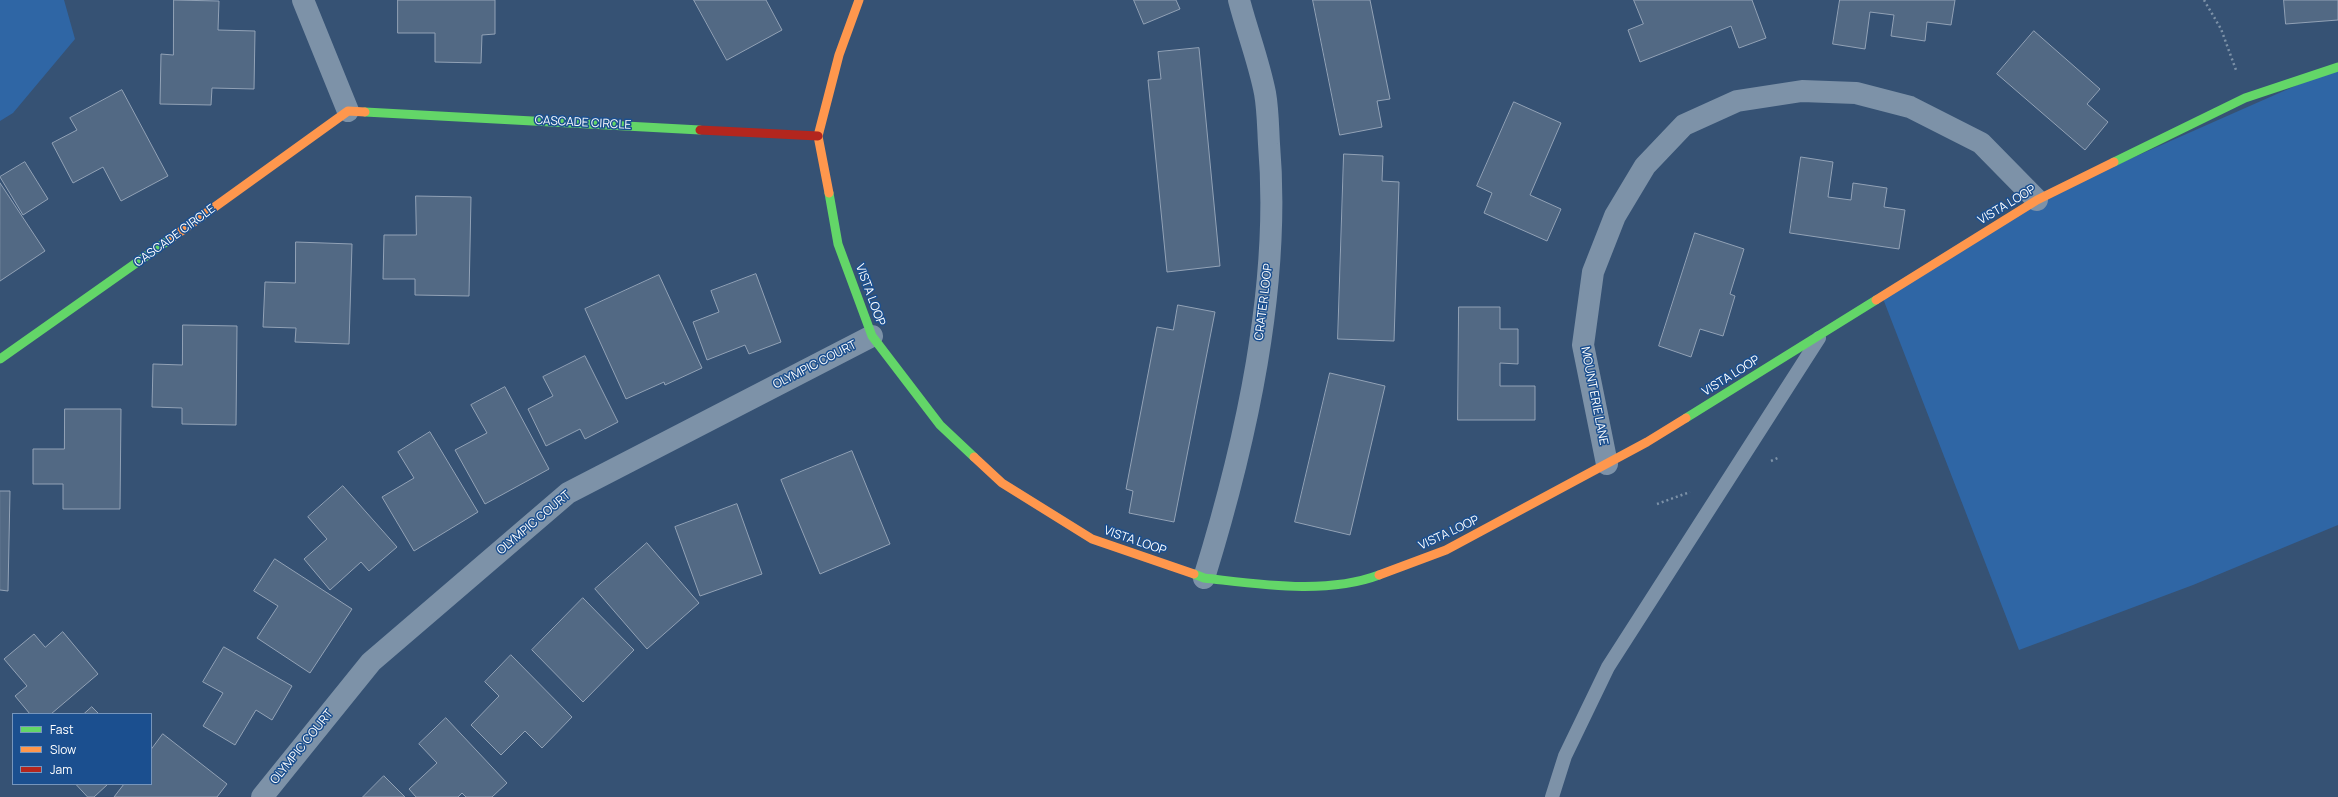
<!DOCTYPE html>
<html>
<head>
<meta charset="utf-8">
<style>
  body { margin:0 }
  #map { position:relative; width:2338px; height:797px; overflow:hidden; background:#365274; font-family:Manrope,sans-serif }
  canvas { display:block }
  .legend { position:absolute; left:12px; top:713px; width:140px; height:72px; box-sizing:border-box; background:#1b4f8f; border:1px solid #7695bc; margin:0; padding:5px 7px; list-style:none; font-size:12px; color:#fff }
  .legend li { display:flex; align-items:center; gap:8px; height:20px }
  .legend b { width:20px; border:1px solid #7695bc }
</style>
</head>
<body>
<div id="map">
<canvas width="2338" height="797"></canvas>
<ul class="legend">
<li><b style="height:5px;background:#63d668"></b>Fast</li>
<li><b style="height:5px;background:#ff974d"></b>Slow</li>
<li><b style="height:5px;background:#b3261e"></b>Jam</li>
</ul>
</div>
<script>
const ctx = document.querySelector('canvas').getContext('2d');
ctx.lineJoin = 'round';
function fillPath(path, color) { ctx.fillStyle = color; ctx.fill(path, 'evenodd'); }
function trace(path, color, width, dash) { ctx.strokeStyle = color; ctx.lineWidth = width; ctx.lineCap = dash ? 'butt' : 'round'; ctx.setLineDash(dash || []); ctx.stroke(path); }
function drawText(font, color, halo, rows, align = 'center') {
  ctx.font = font + ' Manrope,sans-serif'; ctx.lineWidth = 3; ctx.setLineDash([]); ctx.textBaseline = 'middle'; ctx.strokeStyle = halo; ctx.fillStyle = color; for (const [text, x, y, turn = 0] of rows) {
    ctx.save(); ctx.translate(x, y); ctx.rotate((+turn || 0) * Math.PI / 180); ctx.textAlign = isNaN(turn) ? turn : align; if (halo) ctx.strokeText(text, 0, 0); ctx.fillText(text, 0, 0); ctx.restore();
  }
}
fillPath(new Path2D(`
  M0,0h64l11,39 -62,74 -13,8z
  M2338,67v458l-145,60 -174,65 -137,-354 155,-96z`), '#2f66a5');
const building = new Path2D(`
  M174,0l45,1 -1,29 37,1 -1,58 -42,-1 -1,17 -51,-1 1,-50 12,1z
  M398,0h97v34l-13,1 -1,28 -46,-1v-29h-37z
  M694,0h72l16,30 -55,30z
  M1134,0h42l4,9 -36,15z
  M1313,0h57l20,99 -13,2 5,26 -42,8z
  M1634,0h118l14,38 -27,10 -8,-22 -91,36 -12,-32 15,-6z
  M1840,0h115l-4,25 -24,-3 -2,19 -34,-5 3,-21 -24,-3 -5,37 -32,-5z
  M2284,0h54v20l-52,4z
  M2034,31l66,58 -13,15 21,18 -23,28 -88,-76z
  M1199,48l21,218 -53,6 -19,-192 13,-1 -3,-27z
  M122,90l46,86 -47,25 -18,-34 -30,16 -21,-40 25,-13 -7,-12z
  M1514,102l47,21 -31,72 31,14 -14,32 -63,-28 8,-20 -15,-7z
  M1344,154l39,2 -1,25 17,1 -5,159 -56,-2z
  M1801,157l32,5 -5,35 23,3 2,-17 34,5 -3,19 21,3 -6,39 -109,-16z
  M25,162l23,37 -25,16 -23,-38z
  M0,183l45,68 -45,30z
  M416,196l55,1 -2,99 -54,-1v-16h-32l1,-44h32z
  M1695,233l49,16 -14,45 5,2 -12,40 -23,-7 -9,28 -32,-11z
  M296,242l56,2 -3,100 -54,-2 1,-14 -33,-1 2,-45 30,1z
  M756,274l25,68 -32,12 -4,-9 -38,15 -14,-38 26,-10 -8,-21z
  M659,275l43,93 -37,17 -1,-3 -38,17 -41,-90z
  M1178,305l37,7 -41,210 -45,-9 4,-22 -7,-2 31,-162 16,3z
  M1459,307h41v22h18v35l-18,-1v23h35v34h-77z
  M183,325l54,1 -1,99 -54,-1v-16l-30,-1 1,-43 29,1z
  M585,356l33,66 -33,17 -5,-10 -34,17 -18,-37 25,-13 -10,-19z
  M1330,373l55,13 -35,149 -55,-13z
  M505,387l44,82 -64,35 -30,-54 32,-17 -16,-28z
  M65,409h56l-1,100h-57v-25h-30v-35h31z
  M430,432l48,80 -64,39 -32,-54 32,-19 -16,-26z
  M852,451l38,93 -70,30 -39,-94z
  M343,486l54,61 -28,24 -8,-9 -31,28 -26,-31 23,-20 -19,-22z
  M0,491h10l-2,100 -8,-1z
  M737,504l25,70 -62,22 -25,-69z
  M647,543l52,60 -52,46 -52,-60z
  M275,559l77,50 -42,64 -53,-35 21,-32 -24,-15z
  M583,598l51,52 -51,52 -51,-52z
  M63,632l35,42 -47,40h-21l-15,-18 12,-10 -23,-27 30,-25 11,13z
  M224,647l68,39 -20,34 -16,-10 -21,35 -32,-19 20,-33 -20,-11z
  M511,655l61,62 -30,31 -17,-17 -24,24 -30,-30 28,-29 -14,-14z
  M92,707l7,7h-15z
  M446,718l61,65 -15,14h-26l-4,-4 -4,4h-42l-7,-8 28,-26 -18,-19z
  M163,734l64,50 -10,13h-103l10,-13h27v-34z
  M384,776l21,21h-42z
  M76,784h32l-14,13h-6z`);
fillPath(building, '#526984');
trace(building, '#92a2b6', 1);
trace(new Path2D(`
  M2204,0l17,29 15,41
  M1771,461l9,-4
  M1657,504l33,-12`), '#7d92a8', 2.5, [2, 3]);
trace(new Path2D(`
  M1552,797l13,-41 43,-89 211,-329`), '#7d92a8', 14);
trace(new Path2D(`
  M303,0l45,111
  M1607,464l-24,-119 10,-73 22,-56 30,-50 39,-41 53,-24 65,-10 54,2 54,14 71,36 56,57
  M1204,578c42,-136 77,-292 65,-434 -1,-17 -1,-34 -4,-51 -6,-31 -18,-62 -26,-93
  M262,797l109,-135 197,-169 304,-157`), '#7d92a8', 22);
trace(new Path2D(`
  M365,112l335,18
  M2114,162l131,-64 93,-31
  M829,193l9,51 34,92 68,89 34,32
  M0,359l173,-122
  M1686,418l190,-118
  M1194,574l10,4c55,6 122,17 175,-3`), '#63d668', 9);
trace(new Path2D(`
  M829,193l-11,-57 21,-81 20,-55
  M173,237l175,-126 17,1
  M1876,300l161,-100 77,-38
  M974,457l28,26 90,56 102,35
  M1379,575l67,-25 201,-108 39,-24`), '#ff974d', 9);
trace(new Path2D(`
  M700,130l118,6`), '#b3261e', 9);
drawText('12px', '#fff', '#1b4f8f', [
  ["CASCADE CIRCLE",583,123,3],
  ["VISTA LOOP",2007,205,-31],
  ["CASCADE CIRCLE",175,236,-36],
  ["VISTA LOOP",870,295,70],
  ["CRATER LOOP",1264,302,-83],
  ["OLYMPIC COURT",815,365,-27],
  ["VISTA LOOP",1731,376,-32],
  ["MOUNT ERIE LANE",1594,396,79],
  ["OLYMPIC COURT",534,523,-40],
  ["VISTA LOOP",1449,533,-25],
  ["VISTA LOOP",1135,541,19],
  ["OLYMPIC COURT",302,747,-51]
]);
</script>
</body>
</html>
